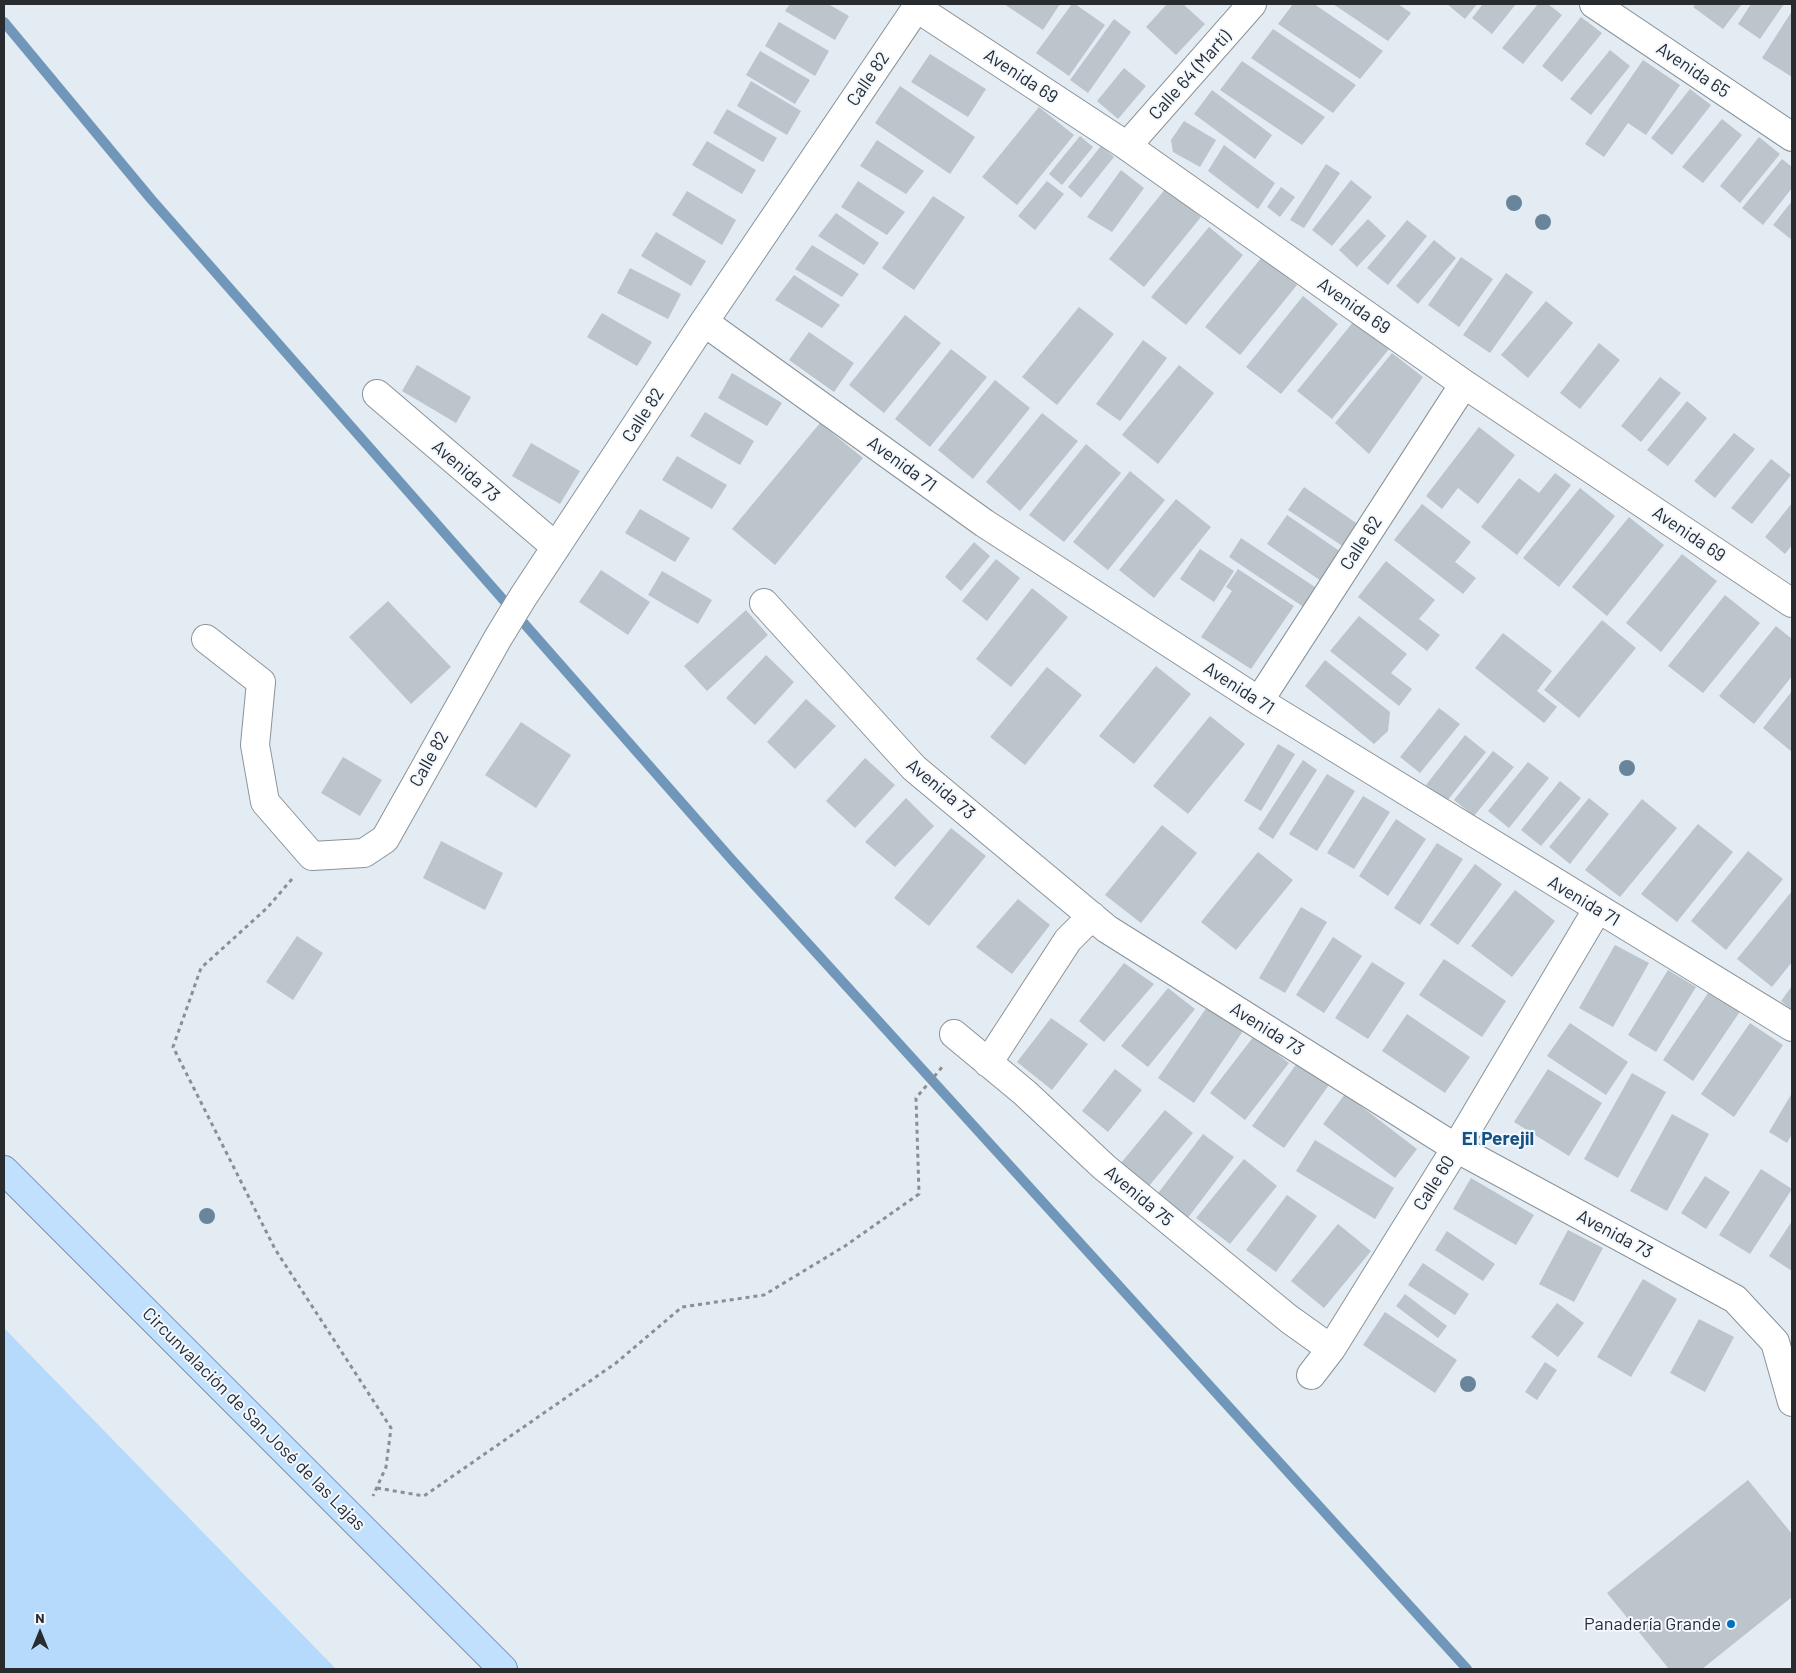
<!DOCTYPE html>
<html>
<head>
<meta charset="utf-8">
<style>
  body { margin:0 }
  #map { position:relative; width:1796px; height:1673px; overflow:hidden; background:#e3ebf3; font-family:Barlow,sans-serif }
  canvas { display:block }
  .frame { position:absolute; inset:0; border:5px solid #292c2f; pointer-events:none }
  .north { position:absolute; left:15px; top:1608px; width:50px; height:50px; -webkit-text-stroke:4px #f2f8ff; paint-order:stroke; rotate:0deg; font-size:14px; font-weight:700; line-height:20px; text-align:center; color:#292c2f }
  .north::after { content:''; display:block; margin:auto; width:18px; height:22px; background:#292c2f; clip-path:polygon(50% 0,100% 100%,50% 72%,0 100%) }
</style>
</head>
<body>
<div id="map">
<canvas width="1796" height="1673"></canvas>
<div class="frame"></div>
<div class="north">N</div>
</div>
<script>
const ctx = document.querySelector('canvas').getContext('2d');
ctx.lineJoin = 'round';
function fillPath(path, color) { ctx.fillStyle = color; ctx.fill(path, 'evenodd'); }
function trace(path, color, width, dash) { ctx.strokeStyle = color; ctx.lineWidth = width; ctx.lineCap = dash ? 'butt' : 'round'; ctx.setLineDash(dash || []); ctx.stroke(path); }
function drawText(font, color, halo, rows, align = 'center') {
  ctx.font = font + ' Barlow,sans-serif'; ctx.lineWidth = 4; ctx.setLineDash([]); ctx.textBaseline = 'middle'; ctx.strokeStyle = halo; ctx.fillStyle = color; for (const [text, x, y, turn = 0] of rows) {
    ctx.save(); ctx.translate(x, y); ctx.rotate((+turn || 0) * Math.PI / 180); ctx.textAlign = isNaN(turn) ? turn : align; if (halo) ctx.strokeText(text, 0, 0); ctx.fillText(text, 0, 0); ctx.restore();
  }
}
fillPath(new Path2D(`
  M4,1328l332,341h-332z`), '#b6dafc');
trace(new Path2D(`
  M4,22l147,177 581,661 735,809`), '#7096b9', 10);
fillPath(new Path2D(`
  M790,4h38l21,12 -14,24 -50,-29z
  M1004,4h56l-17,26z
  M1072,4h3l30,21 -36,51 -33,-23z
  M1167,4h16l22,20 -29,31 -30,-28z
  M1293,4h21l69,47 -23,28 -82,-55z
  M1333,4h65l13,9 -23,28z
  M1447,4h30l-12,15z
  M1483,4h33l-24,30 -20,-16z
  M1538,4h10l14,11 -39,49 -21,-16z
  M1696,4h46l-19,25 -30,-22z
  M1751,4h33l-24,35 -22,-15z
  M1792,11v66l-30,-19z
  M1581,17l21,16 -40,49 -20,-16z
  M1114,19l17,13 -43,61 -18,-13z
  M779,22l50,29 -14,25 -50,-30z
  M1273,29l83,56 -23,28 -82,-55z
  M1610,50l20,16 -39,49 -21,-16z
  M760,51l50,29 -15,24 -49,-29z
  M930,54l56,35 -18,28 -57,-35z
  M1643,60l37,25 -34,50 -18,-12 -24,34 -19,-13z
  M1242,61l83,56 -23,28 -82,-55z
  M1124,68l22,18 -28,33 -21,-18z
  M751,81l50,30 -14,24 -50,-29z
  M900,86l75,51 -25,37 -75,-51z
  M1690,89l21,16 -39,50 -21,-17z
  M1212,90l60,45 -17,24 -61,-45z
  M1039,107l35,28 -57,70 -35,-28z
  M727,109l50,29 -14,24 -50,-29z
  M1722,119l20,16 -39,48 -21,-16z
  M1184,121l32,19 -16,27 -27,-15 -2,-12z
  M1080,136l13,11 -31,38 -13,-11z
  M1759,137l21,17 -40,49 -20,-17z
  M877,140l47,31 -18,23 -46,-28z
  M707,141l49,29 -14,24 -50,-29z
  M1224,145l51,38 -17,26 -50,-38z
  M1101,146l13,11 -33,41 -13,-11z
  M1782,159l10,8v21l-29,37 -21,-17z
  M1326,164l14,9 -36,55 -14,-8z
  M1121,170l23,18 -32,44 -25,-15z
  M1351,180l21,17 -40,49 -20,-16z
  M858,181l47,31 -18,23 -46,-28z
  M1047,181l17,13 -29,36 -17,-14z
  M1281,187l14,10 -15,20 -13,-10z
  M1166,188l35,29 -57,70 -35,-28z
  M687,191l49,29 -14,25 -50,-30z
  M933,196l32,21 -51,73 -32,-22z
  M1792,201v39l-19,-15z
  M836,213l43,30 -15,22 -46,-29z
  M1368,219l18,17 -29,31 -18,-17z
  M1407,220l20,16 -39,49 -21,-17z
  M1209,227l34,28 -57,70 -35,-28z
  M656,232l50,29 -15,25 -50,-30z
  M1434,240l22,18 -38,46 -22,-18z
  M812,245l47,29 -17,23 -47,-28z
  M1262,257l35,28 -57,70 -35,-28z
  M1461,257l32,22 -34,48 -31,-22z
  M630,268l51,26 -13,25 -51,-26z
  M1506,273l27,19 -43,61 -27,-18z
  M794,275l46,30 -18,23 -47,-28z
  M1303,296l35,28 -57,70 -35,-27z
  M1546,301l27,22 -45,55 -27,-23z
  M1079,307l35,27 -57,71 -35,-28z
  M602,313l50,29 -15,24 -50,-29z
  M905,315l36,28 -57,70 -35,-28z
  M1354,321l35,28 -57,70 -35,-28z
  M809,332l45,31 -20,29 -45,-32z
  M1143,340l24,18 -47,63 -24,-17z
  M1599,343l21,17 -40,49 -20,-16z
  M951,349l36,28 -57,70 -35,-28z
  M1392,353l31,24 -54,77 -34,-31z
  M417,365l54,32 -15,26 -54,-32z
  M1179,365l35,28 -56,71 -36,-29z
  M732,373l50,30 -15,23 -49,-28z
  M1660,377l21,16 -40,49 -20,-16z
  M995,380l35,28 -57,71 -35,-29z
  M1687,401l20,17 -39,48 -21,-16z
  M705,412l49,29 -14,24 -50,-29z
  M1042,413l36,28 -58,70 -34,-29z
  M820,423l43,35 -88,107 -43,-36z
  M1479,427l36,28 -37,49 -20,-16 -16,21 -16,-13z
  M1734,433l21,16 -40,49 -21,-17z
  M531,443l49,28 -20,33 -48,-28z
  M1086,444l35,29 -57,69 -35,-27z
  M677,456l50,29 -15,24 -50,-29z
  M1771,459l20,16 -39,49 -21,-16z
  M1130,471l35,29 -57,70 -35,-28z
  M1555,473l16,12 -54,70 -36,-28 38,-49 20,15z
  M1304,487l55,38 -15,22 -56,-37z
  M1580,488l35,28 -56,71 -36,-29z
  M1176,499l35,28 -57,71 -35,-28z
  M1792,503v42l-7,9 -20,-17z
  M1422,504l49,38 -16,20 21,16 -13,16 -69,-54z
  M640,509l50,29 -15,24 -50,-29z
  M1287,515l54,37 -20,29 -54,-37z
  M1629,517l35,28 -57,71 -35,-29z
  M1241,538l80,53 -13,19 -79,-53z
  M974,542l16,14 -29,35 -16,-14z
  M1200,549l34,22 -20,31 -34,-23z
  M1682,554l35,27 -56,71 -35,-29z
  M996,559l24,19 -33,43 -25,-20z
  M1386,561l49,39 -16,19 21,16 -13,16 -69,-54z
  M1238,569l56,37 -43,63 -50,-32 31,-46 -6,-4z
  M601,570l49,32 -22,33 -49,-33z
  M662,571l50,29 -14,24 -50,-29z
  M1032,588l36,29 -57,70 -35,-28z
  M1725,595l35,28 -57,70 -35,-27z
  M388,601l63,66 -40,37 -62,-67z
  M746,610l22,25 -61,56 -23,-25z
  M1359,616l48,38 -16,19 21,16 -13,17 -69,-55z
  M1602,620l34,28 -57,70 -35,-28z
  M1776,626l16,13v37l-38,48 -35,-28z
  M1503,633l49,38 -15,20 20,16 -13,16 -69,-55z
  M766,655l28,27 -39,43 -29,-27z
  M1325,660l65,52 -2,19 -14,13 -69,-58z
  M1156,666l35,28 -57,70 -35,-28z
  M1047,667l35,28 -57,70 -35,-28z
  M1792,691v61l-29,-24z
  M806,699l30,27 -41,43 -28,-27z
  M1439,708l21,16 -40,49 -20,-16z
  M1210,716l35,28 -57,70 -35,-28z
  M521,722l50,33 -35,53 -51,-33z
  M1465,735l21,17 -39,49 -21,-16z
  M1278,744l17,10 -34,57 -17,-10z
  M1493,751l21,16 -40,49 -20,-16z
  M343,757l39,23 -22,36 -39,-23z
  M865,758l30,27 -40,43 -29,-27z
  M1303,760l14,10 -44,69 -15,-10z
  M1528,762l21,16 -40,50 -21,-17z
  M1327,774l28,17 -38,60 -28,-17z
  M1560,781l21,17 -40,48 -20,-16z
  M1363,796l27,16 -36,57 -27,-16z
  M906,798l28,28 -39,41 -30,-25z
  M1589,798l20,16 -39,50 -21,-17z
  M1642,799l35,29 -57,69 -35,-27z
  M1396,819l30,20 -38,57 -29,-20z
  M1698,824l35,28 -56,70 -36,-28z
  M1162,825l35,28 -56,70 -36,-28z
  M951,828l35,28 -57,70 -35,-28z
  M441,841l62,32 -18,37 -62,-32z
  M1437,843l26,16 -43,66 -26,-17z
  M1748,851l35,28 -57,71 -35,-29z
  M1258,852l35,28 -57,70 -35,-28z
  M1475,864l27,20 -44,61 -28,-20z
  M1515,890l40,31 -43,56 -41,-31z
  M1792,891v71l-20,25 -35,-28z
  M1018,899l32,26 -38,49 -36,-27z
  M1301,907l26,15 -42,71 -26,-15z
  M297,936l26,17 -30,47 -27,-18z
  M1333,937l29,19 -38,57 -28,-18z
  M1615,945l34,18 -36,64 -34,-19z
  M1444,959l62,42 -24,36 -63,-42z
  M1372,962l33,21 -37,56 -33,-21z
  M1124,963l30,21 -50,58 -25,-21z
  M1668,970l28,17 -40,65 -28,-17z
  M1792,986v24l-11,-9z
  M1168,988l27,21 -47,58 -27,-21z
  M1710,990l31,20 -48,71 -30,-21z
  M1207,1007l36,24 -49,72 -36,-25z
  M1407,1014l63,43 -25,36 -63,-42z
  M1051,1018l37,26 -36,46 -35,-28z
  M1570,1023l58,39 -22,33 -59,-39z
  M1750,1023l33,22 -49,72 -33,-23z
  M1254,1036l35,27 -44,57 -35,-27z
  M1300,1059l31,23 -47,66 -32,-22z
  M1115,1069l27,21 -34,42 -26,-21z
  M1548,1069l54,34 -33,53 -55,-34z
  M1632,1073l34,19 -48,86 -34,-19z
  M1792,1093v41l-5,9 -18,-11z
  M1345,1094l72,55 -22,29 -72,-54z
  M1165,1110l28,23 -44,53 -28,-23z
  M1672,1114l37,20 -42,77 -37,-20z
  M1203,1134l31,23 -47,62 -31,-23z
  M1315,1140l79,48 -19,31 -79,-48z
  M1244,1159l33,27 -47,58 -34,-26z
  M1761,1169l31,20 -42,65 -31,-19z
  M1705,1176l25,16 -24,37 -25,-16z
  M1471,1178l63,37 -18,30 -63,-36z
  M1287,1195l30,21 -41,56 -30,-22z
  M1792,1221v50l-23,-15z
  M1338,1224l33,27 -47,57 -33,-27z
  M1568,1230l35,18 -29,54 -35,-18z
  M1447,1231l48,33 -12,17 -48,-31z
  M1423,1263l46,31 -14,21 -47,-30z
  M1643,1279l34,20 -46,78 -34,-20z
  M1405,1294l42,32 -9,12 -42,-32z
  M1557,1303l27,20 -26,34 -27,-20z
  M1385,1312l72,48 -22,33 -72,-48z
  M1699,1319l35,18 -29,55 -35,-19z
  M1545,1362l12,8 -20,30 -12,-8z
  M1748,1480l44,54v63l-90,72h-33l-62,-76z`), '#bcc4cc');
const minor = new Path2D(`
  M1594,4l198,133
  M917,8l210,138 337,238 328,219
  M1127,146l125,-142
  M704,322l280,201 275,178 533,326
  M377,394l179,153
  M764,603l150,165 193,161 349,219 279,151 40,43 17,60
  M206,639l55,43 -6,63 10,57 47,54 52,-3 21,-14 113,-201 25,-41 181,-275 215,-318
  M1259,701l205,-317
  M954,1034l71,59 79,74 185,152 42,30
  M988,1063l80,-123 24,-24
  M1311,1375l20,-26 125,-201 141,-238`);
const major = new Path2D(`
  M4,1170l499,499`);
trace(minor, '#8b939a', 30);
trace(major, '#7194b4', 30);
trace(new Path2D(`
  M292,879l-25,29 -66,60 -28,79 102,202 116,179 -5,39 -13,29
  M377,1488l47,8 192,-133 66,-56 82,-12 81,-49 74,-52 -3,-96 27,-32`), '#8a8f95', 3, [4, 4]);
trace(minor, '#fff', 28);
trace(major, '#c1e0fd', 28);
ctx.fillStyle = '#68859c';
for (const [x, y] of [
  [1514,203],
  [1543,222],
  [1627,768],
  [207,1216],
  [1468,1384]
]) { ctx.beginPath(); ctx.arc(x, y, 8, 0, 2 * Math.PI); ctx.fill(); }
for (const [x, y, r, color] of [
  [1731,1624,5,"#0072bd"]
]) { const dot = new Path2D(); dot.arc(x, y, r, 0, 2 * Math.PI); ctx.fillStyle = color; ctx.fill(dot); trace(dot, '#f2f8ff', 2); }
drawText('18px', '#292c2f', '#f2f8ff', [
  ["Avenida 65",1693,70,34],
  ["Calle 64 (Martí)",1190,75,-48],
  ["Avenida 69",1021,76,33],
  ["Calle 82",868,79,-56],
  ["Avenida 69",1354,306,35],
  ["Calle 82",643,415,-57],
  ["Avenida 71",902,464,36],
  ["Avenida 73",466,471,41],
  ["Avenida 69",1689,534,34],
  ["Calle 62",1361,543,-57],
  ["Avenida 71",1239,688,33],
  ["Calle 82",429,759,-61],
  ["Avenida 73",941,789,40],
  ["Avenida 71",1584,901,31],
  ["Avenida 73",1267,1029,32],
  ["Calle 60",1434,1183,-58],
  ["Avenida 75",1139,1196,40],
  ["Avenida 73",1615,1234,28],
  ["Circunvalación de San José de las Lajas",254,1419,45]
]);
drawText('18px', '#292c2f', '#f2f8ff', [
  ["Panadería Grande",1721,1624]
], 'right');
drawText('bold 19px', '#155282', '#f2f8ff', [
  ["El Perejil",1498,1139]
]);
</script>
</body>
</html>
